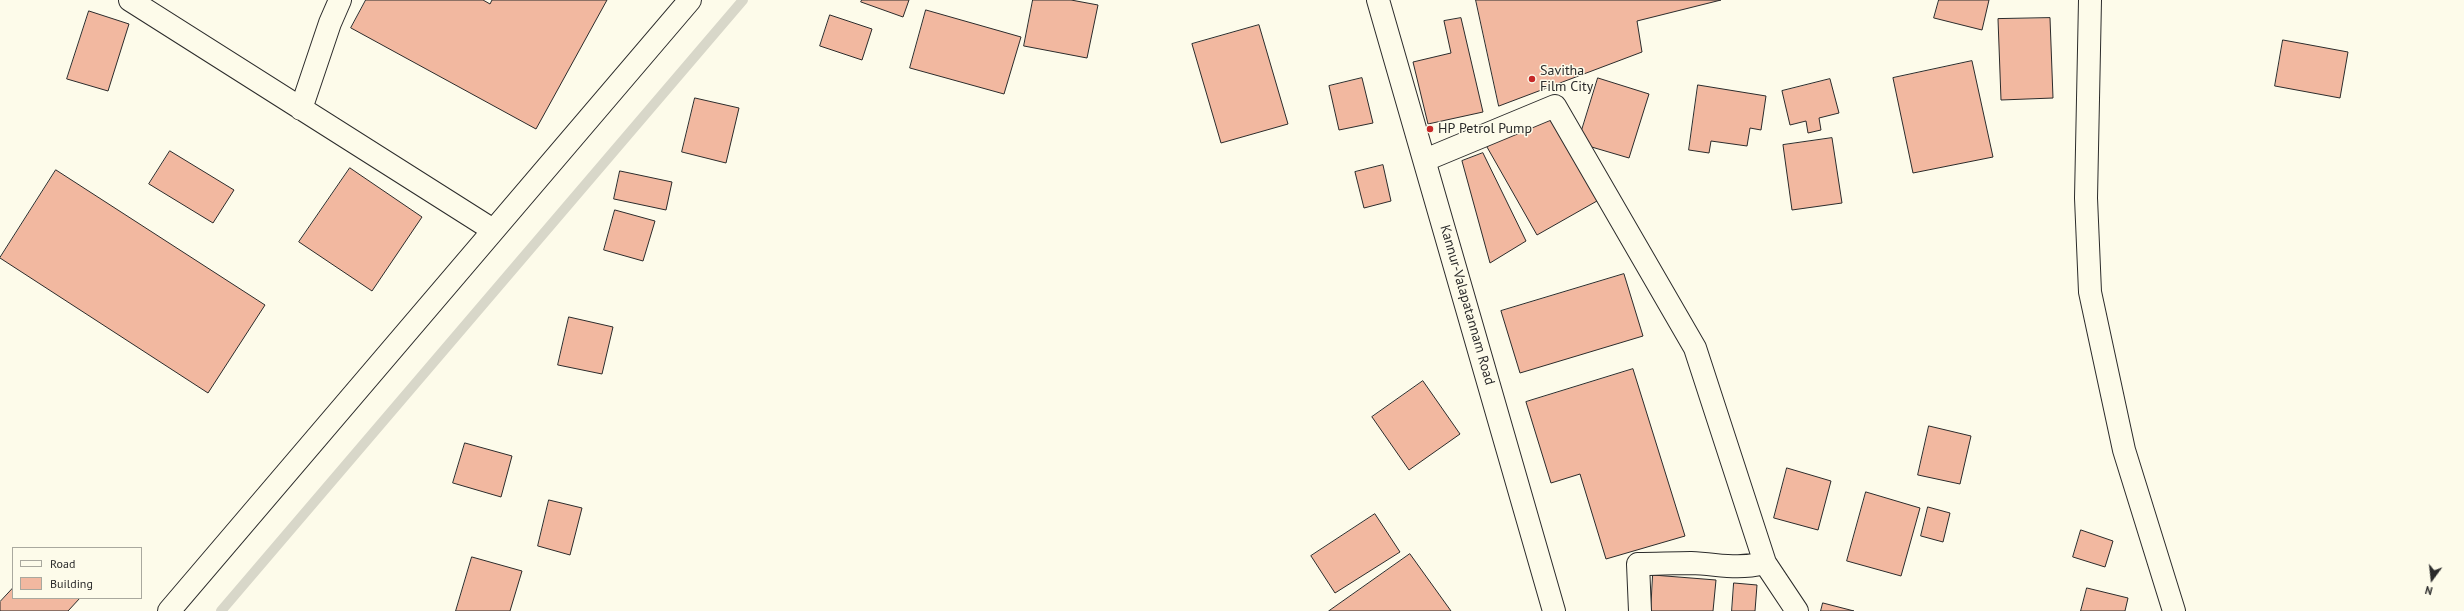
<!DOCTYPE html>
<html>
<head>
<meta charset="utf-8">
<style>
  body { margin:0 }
  #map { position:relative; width:2464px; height:611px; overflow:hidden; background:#fdfbea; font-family:"PT Sans",sans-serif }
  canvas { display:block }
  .legend { position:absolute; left:12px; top:547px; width:130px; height:52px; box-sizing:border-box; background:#fdfbea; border:1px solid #a9a89e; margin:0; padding:5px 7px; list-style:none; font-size:12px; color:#2b2b2b }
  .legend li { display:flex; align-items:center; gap:8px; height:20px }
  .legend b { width:20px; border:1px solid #a9a89e }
  .north { position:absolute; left:2412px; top:559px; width:40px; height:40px; -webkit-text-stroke:3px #fdfbea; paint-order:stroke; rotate:195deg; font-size:11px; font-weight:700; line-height:16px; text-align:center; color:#2b2b2b }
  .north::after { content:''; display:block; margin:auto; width:14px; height:18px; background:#2b2b2b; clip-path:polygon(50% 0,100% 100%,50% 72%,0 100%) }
</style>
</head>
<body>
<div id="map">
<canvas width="2464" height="611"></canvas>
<ul class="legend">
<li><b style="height:5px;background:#fdfbea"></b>Road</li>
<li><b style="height:11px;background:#f2b8a0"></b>Building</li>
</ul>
<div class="north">N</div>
</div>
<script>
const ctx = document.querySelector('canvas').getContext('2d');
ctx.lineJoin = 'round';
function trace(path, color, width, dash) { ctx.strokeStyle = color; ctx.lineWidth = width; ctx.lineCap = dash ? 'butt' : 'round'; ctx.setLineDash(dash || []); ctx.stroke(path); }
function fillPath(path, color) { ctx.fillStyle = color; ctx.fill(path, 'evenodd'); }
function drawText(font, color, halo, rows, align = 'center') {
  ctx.font = font + ' "PT Sans",sans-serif'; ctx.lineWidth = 3; ctx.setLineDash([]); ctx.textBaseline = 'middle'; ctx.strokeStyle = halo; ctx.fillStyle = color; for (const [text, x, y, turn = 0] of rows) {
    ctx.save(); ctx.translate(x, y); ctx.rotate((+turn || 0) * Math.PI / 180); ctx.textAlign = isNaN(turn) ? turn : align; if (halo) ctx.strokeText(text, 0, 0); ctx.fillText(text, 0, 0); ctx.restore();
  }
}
trace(new Path2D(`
  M221,611l522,-611`), '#d8d7c9', 10);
const building = new Path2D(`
  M366,0h117l7,4 2,-4h115l-71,129 -185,-101z
  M862,0h47l-6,17 -42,-15z
  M1033,0h38l27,5 -11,53 -63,-12z
  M1476,0h245l-84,21 5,31 -143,54z
  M1939,0h50l-7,30 -48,-12z
  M926,10l95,27 -17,57 -94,-26z
  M89,11l40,13 -21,67 -41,-12z
  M830,15l42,14 -10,31 -42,-14z
  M1461,18l22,94 -55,12 -15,-62 38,-9 -7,-32z
  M2050,18l3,80 -52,2 -3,-81z
  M1259,25l29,99 -67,19 -29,-99z
  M2283,40l65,12 -8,46 -65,-12z
  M1972,61l21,96 -80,16 -20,-95z
  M1362,78l11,45 -34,7 -10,-44z
  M1598,78l51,16 -20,64 -51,-15z
  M1830,79l9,34 -20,5 2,12 -13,3 -2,-12 -16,4 -8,-34z
  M1698,85l68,11 -5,34 -11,-2 -3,18 -36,-5 -2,12 -20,-3z
  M695,98l44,10 -13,55 -44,-11z
  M1553,109l51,88 -67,38 -50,-88z
  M1832,138l10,65 -50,7 -9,-65z
  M170,151l64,39 -21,33 -64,-39z
  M1483,153l43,88 -36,22 -28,-102z
  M1383,165l8,36 -27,7 -9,-36z
  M350,168l72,49 -50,74 -73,-49z
  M56,170l209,135 -57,88 -208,-135z
  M620,171l52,11 -6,28 -52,-11z
  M615,210l40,11 -12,40 -39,-11z
  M1624,274l19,62 -123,37 -19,-62z
  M569,317l44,10 -11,47 -44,-9z
  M1633,369l52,167 -79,23 -26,-85 -29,9 -25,-81z
  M1423,381l37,53 -51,36 -37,-53z
  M1929,426l42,10 -11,48 -42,-9z
  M465,443l47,13 -11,41 -48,-14z
  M1787,468l44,13 -13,49 -44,-12z
  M1866,492l54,16 -19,68 -54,-15z
  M549,500l33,8 -12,47 -32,-9z
  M1928,507l22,6 -7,29 -22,-6z
  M1375,514l25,38 -65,41 -24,-37z
  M2081,530l32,11 -8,26 -32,-10z
  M1410,554l41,57h-122z
  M472,557l50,14 -12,40h-54z
  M1653,575l63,5 -3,31h-62z
  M1734,583l23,2 -2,26h-23z
  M13,588v10h67l-12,13h-68v-9z
  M2087,588l41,10 -3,13h-44z
  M1823,603l31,8h-33z`);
fillPath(building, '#f2b8a0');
trace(building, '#2b2b2b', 1);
const street = new Path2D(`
  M130,0l363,230
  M2090,0l-4,198 4,94 34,158 50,161
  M301,109l29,-86 10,-23
  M1425,160l130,-54 140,242 70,215
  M169,611l521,-611
  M1640,611l-2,-47c18,0 35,-1 53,-1 29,1 43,7 74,0l32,48`);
const secondary = new Path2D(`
  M1378,0l176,611`);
trace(street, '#2b2b2b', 24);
trace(secondary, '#2b2b2b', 24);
trace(street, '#fdfbea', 22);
trace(secondary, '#fdfbea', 22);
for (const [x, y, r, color] of [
  [1532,79,4,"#c62828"],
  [1430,129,4,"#c62828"]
]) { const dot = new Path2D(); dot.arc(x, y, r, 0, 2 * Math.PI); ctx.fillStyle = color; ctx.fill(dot); trace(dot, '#fdfbea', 1.5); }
drawText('14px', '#2b2b2b', '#fdfbea', [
  ["Savitha",1540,71],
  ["Film City",1540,87],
  ["HP Petrol Pump",1438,129]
], 'left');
drawText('14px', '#2b2b2b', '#fdfbea', [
  ["Kannur-Valapatannam Road",1467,305,74]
]);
</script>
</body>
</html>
